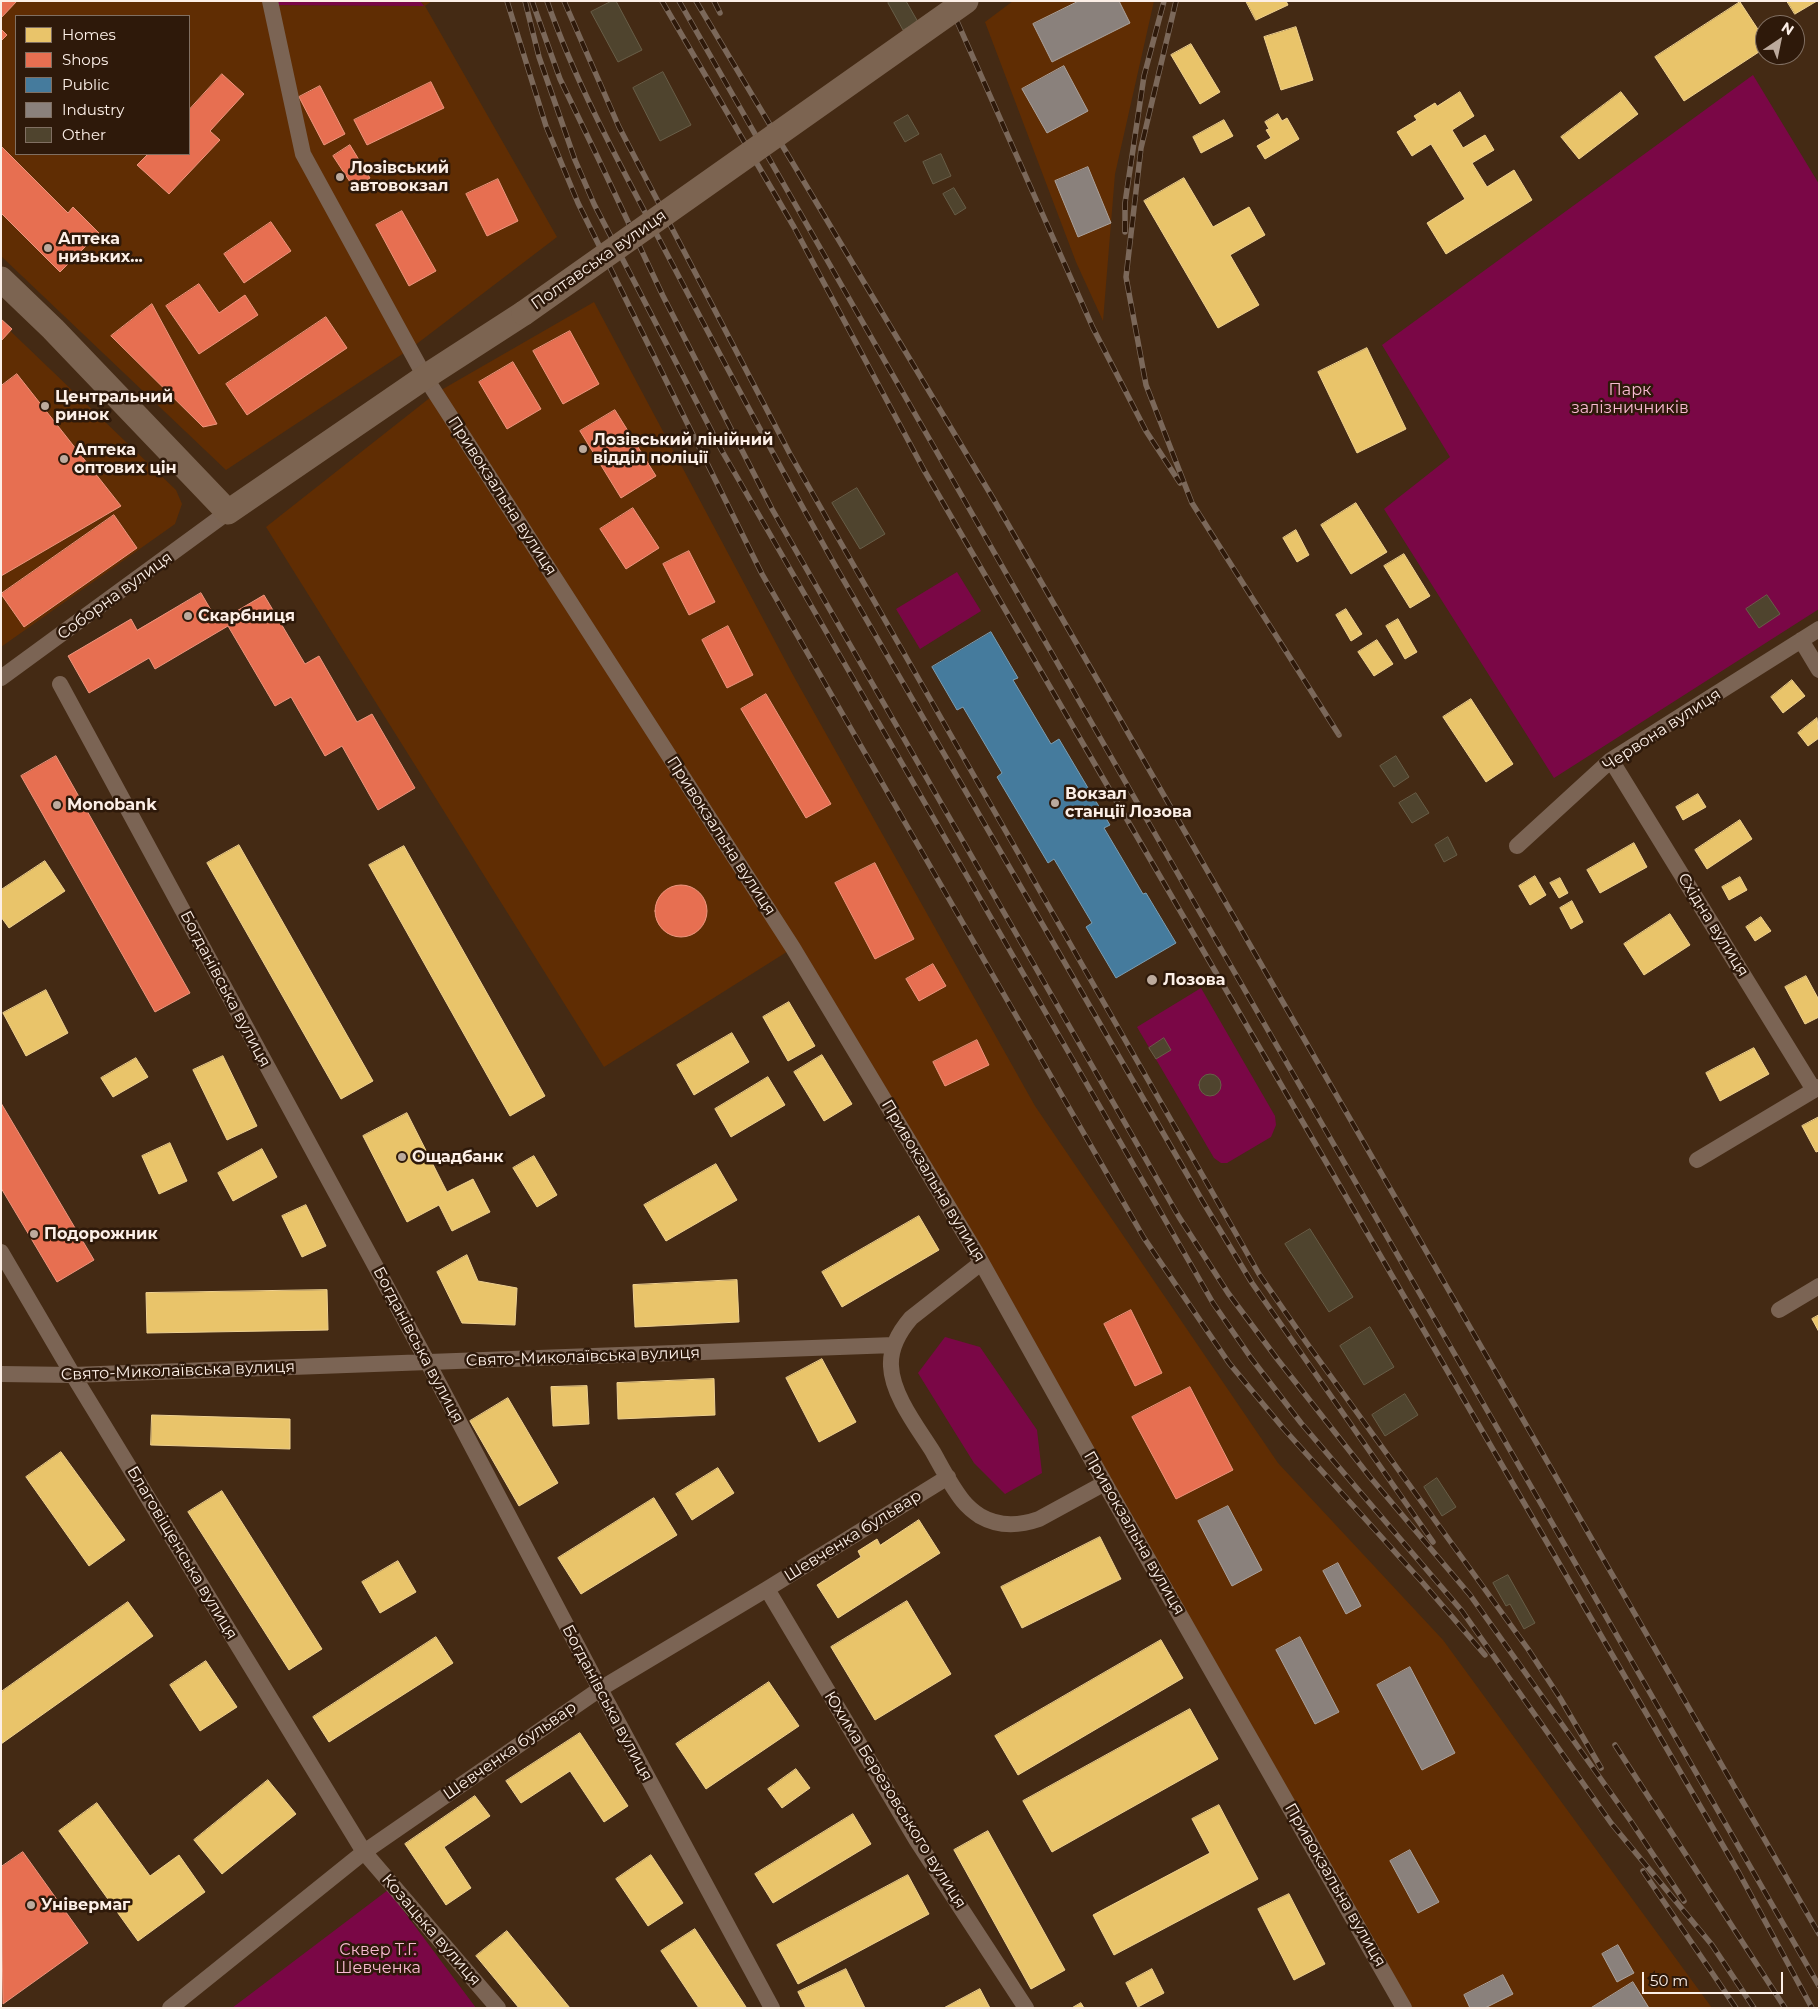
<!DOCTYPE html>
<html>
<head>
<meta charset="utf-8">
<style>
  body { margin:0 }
  #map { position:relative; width:1820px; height:2009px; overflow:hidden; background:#442a14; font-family:Montserrat,sans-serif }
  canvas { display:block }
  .frame { position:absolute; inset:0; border:2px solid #fcefe7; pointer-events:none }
  .legend { position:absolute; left:15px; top:15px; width:175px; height:140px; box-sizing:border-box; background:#2e190a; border:1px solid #806f62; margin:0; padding:6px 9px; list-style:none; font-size:15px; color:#fcefe7 }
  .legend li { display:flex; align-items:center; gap:10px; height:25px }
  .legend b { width:25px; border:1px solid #806f62 }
  .north { position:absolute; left:1755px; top:15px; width:50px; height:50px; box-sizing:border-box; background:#2e190a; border:1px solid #806f62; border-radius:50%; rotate:34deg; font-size:14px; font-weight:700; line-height:20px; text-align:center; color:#fcefe7 }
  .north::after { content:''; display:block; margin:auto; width:18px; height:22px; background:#bcaa9d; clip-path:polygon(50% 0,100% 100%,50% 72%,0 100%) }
  .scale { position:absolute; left:1642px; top:1972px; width:141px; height:22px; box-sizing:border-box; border:2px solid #fcefe7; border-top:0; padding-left:6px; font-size:15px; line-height:18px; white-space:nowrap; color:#fcefe7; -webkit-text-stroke:4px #2e190a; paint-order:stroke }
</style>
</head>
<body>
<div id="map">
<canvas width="1820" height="2009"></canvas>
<div class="frame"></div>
<ul class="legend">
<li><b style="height:14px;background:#e9c46a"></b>Homes</li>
<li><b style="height:14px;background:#e76f51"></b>Shops</li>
<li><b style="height:14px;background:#457b9d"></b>Public</li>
<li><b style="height:14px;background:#8a817c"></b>Industry</li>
<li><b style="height:14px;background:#4f442e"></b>Other</li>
</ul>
<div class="north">N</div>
<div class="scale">50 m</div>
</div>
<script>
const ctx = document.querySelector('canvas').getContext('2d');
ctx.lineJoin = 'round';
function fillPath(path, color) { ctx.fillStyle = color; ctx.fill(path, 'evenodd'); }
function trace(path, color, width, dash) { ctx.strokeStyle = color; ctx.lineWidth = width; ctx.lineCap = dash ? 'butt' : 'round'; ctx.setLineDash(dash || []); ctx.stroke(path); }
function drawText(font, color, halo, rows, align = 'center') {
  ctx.font = font + ' Montserrat,sans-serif'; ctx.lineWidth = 5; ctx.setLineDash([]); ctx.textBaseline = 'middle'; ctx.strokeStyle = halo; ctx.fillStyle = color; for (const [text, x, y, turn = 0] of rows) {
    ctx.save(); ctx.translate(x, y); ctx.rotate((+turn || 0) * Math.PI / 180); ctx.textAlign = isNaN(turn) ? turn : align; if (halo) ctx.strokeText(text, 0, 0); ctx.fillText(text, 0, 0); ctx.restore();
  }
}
fillPath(new Path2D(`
  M1,1h262l8,4 153,1 -4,-5h12l-7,5 132,231 -147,112 -184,121 -225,-214zM16,16h173v138h-173z
  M1013,1h141l-39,173 -12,147 -27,-59 -91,-240z
  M594,302l199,373 242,431 243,357 165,177 269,368h-308l-611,-1060 -189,119 -338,-540 170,-134z
  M1,322l175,168 6,14 -7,20 -174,123z`), '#602d03');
fillPath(new Path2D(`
  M270,1h150l4,5 -153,-1z
  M1753,75l66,109v425l-265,169 -170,-269 66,-52 -68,-112z
  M957,572l24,39 -61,38 -24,-40z
  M1201,988l74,128 1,9 -5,12 -44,26h-6l-7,-5 -77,-131z
  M945,1337l35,10 57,83 5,43 -37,21 -31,-31 -56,-90z
  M388,1890l88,118h-244z`), '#7a0746');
const homes = new Path2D(`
  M1246,1h40l2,4 -32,15z
  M1787,1h30l-22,13z
  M1740,2l25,38v8l-81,53 -29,-44z
  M1296,27l17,53 -32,10 -17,-53z
  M1191,44l29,48 -20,12 -29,-49z
  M1460,92l14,24 -22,14 11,18 22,-13 9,15 -22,13 15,24 27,-17 18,30 -86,54 -19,-31 38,-24 -34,-55 -19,12 -15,-24 20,-12 -3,-4 21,-13 2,3z
  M1621,92l17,22 -59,45 -18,-22z
  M1278,114l4,7 5,-3 12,21 -34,20 -8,-13 14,-8 -5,-8 3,-1 -4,-7z
  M1224,120l9,16 -32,17 -8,-16z
  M1184,178l29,49 36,-20 16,28 -35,20 29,50 -41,23 -74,-127z
  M1367,348l39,81 -49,24 -39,-81z
  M1356,503l31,49 -36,22 -30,-49z
  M1296,530l13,25 -12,7 -14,-24z
  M1404,554l26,42 -20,12 -26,-42z
  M1346,609l16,25 -11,7 -15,-26z
  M1398,619l19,33 -12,7 -19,-33z
  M1377,640l16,24 -19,12 -16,-24z
  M1792,680l13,16 -22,17 -12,-16z
  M1471,699l42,65 -27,18 -43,-65z
  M1817,718l2,20 -11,8 -10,-13z
  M1698,794l8,13 -23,13 -7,-13z
  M1740,820l12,19 -45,30 -12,-19z
  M1634,843l13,24 -47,26 -13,-23z
  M239,845l134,236 -32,18 -134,-236z
  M404,846l141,250 -35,20 -141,-251z
  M45,861l20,30 -56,37 -8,-11v-27z
  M1535,876l11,19 -16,10 -11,-19z
  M1740,877l7,13 -18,10 -7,-13z
  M1560,878l8,15 -9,5 -9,-15z
  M1572,901l11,21 -12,7 -11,-21z
  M1670,914l20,31 -46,30 -20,-31z
  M1761,917l10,14 -16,10 -9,-14z
  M1806,976l13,24v17l-14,7 -20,-37z
  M46,990l22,43 -42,23 -23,-43z
  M789,1002l26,44 -27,15 -25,-44z
  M732,1033l17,29 -55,33 -17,-30z
  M1754,1048l15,26 -49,27 -14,-28z
  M822,1055l30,49 -28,17 -30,-49z
  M223,1056l34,70 -30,14 -34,-70z
  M136,1058l12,19 -35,20 -12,-19z
  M768,1077l17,28 -54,32 -16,-28z
  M407,1113l40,79 26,-13 17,33 -38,19 -13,-26 -32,17 -44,-86z
  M1819,1117v34l-3,1 -14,-26z
  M170,1143l17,38 -28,13 -17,-38z
  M262,1149l15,28 -44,24 -15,-28z
  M534,1156l23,39 -20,12 -24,-39z
  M716,1164l21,36 -71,41 -22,-36z
  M306,1205l20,41 -24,11 -20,-41z
  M919,1216l20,34 -97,57 -20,-35z
  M467,1255l11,26 39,7 -2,37 -53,-2 -25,-51z
  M737,1280l2,42 -104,5 -2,-42z
  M327,1290l1,40 -181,3 -1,-40z
  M1819,1315v17l-7,-13z
  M822,1359l34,63 -37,20 -33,-64z
  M714,1379l1,36 -97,4 -1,-36z
  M587,1386l2,38 -36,2 -2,-39z
  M508,1398l50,85 -39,23 -49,-85z
  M152,1415l138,4v30l-139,-4z
  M61,1452l64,88 -36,26 -63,-89z
  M718,1468l16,25 -42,27 -16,-26z
  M222,1491l100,158 -33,21 -101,-158z
  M654,1498l23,37 -96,59 -23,-36z
  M919,1520l21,33 -102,65 -21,-33 44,-28 -3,-6 19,-12 3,6z
  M1100,1537l21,42 -99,49 -21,-41z
  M398,1561l18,31 -36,21 -18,-31z
  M907,1601l44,73 -76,46 -44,-73z
  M128,1602l25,34 -152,108v-52z
  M436,1637l17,26 -124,79 -16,-25z
  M1161,1640l22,38 -165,97 -23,-39z
  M206,1661l31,46 -37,24 -30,-46z
  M769,1682l30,44 -93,63 -30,-45z
  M1190,1709l28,50 -166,93 -29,-51z
  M580,1733l48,73 -24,16 -34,-51 -49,32 -15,-22z
  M796,1769l14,19 -28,20 -14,-19z
  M268,1780l28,34 -74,60 -28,-34z
  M475,1796l15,20 -46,31 27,41 -25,17 -41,-61z
  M97,1803l53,73 29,-21 26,37 -67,49 -79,-110z
  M1219,1805l39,74 -144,76 -21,-40 117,-62 -18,-34z
  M853,1814l18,30 -98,59 -18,-29z
  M988,1831l77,139 -34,19 -77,-139z
  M651,1855l32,48 -35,23 -32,-47z
  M908,1875l21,39 -131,70 -21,-39z
  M1289,1894l36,70 -31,16 -36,-71z
  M695,1929l51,78 -1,1h-46l-38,-57z
  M507,1931l63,77h-51l-43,-52z
  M846,1969l19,39h-59l-8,-16z
  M1152,1969l12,24 -26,14 -12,-24z
  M980,1989l10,19h-46z
  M1081,2003l3,5h-12z`);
fillPath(homes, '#e9c46a');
trace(homes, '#efd190', 1);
const shops = new Path2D(`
  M1,1h16l-16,17z
  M1,29l6,6 -6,6z
  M222,74l22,20 -34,37 10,9 -51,54 -32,-29 11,-11h41v-44z
  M431,82l13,26 -77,37 -13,-25z
  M320,86l25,48 -21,11 -25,-48z
  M350,145l20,33 -16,10 -21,-32z
  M1,146l67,67 5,-6 26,26 -39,39 -59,-59z
  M498,179l20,42 -31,15 -21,-42z
  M402,211l34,60 -27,15 -33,-61z
  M271,222l20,29 -47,32 -20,-29z
  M199,284l20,29 26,-18 13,20 -59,39 -33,-48z
  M152,304l65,120 -14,3 -92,-91z
  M326,317l21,31 -100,67 -21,-31z
  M1,319l11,10 -11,12z
  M570,331l29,53 -36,20 -30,-53z
  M513,362l28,47 -34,20 -28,-47z
  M17,374l104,132 -120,70v-190z
  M615,410l41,66 -35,22 -41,-67z
  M633,508l26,40 -33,21 -26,-40z
  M114,515l23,33 -113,79 -23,-33z
  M689,551l26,51 -26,13 -26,-51z
  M201,593l17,29 46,-27 41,69 14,-8 38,66 15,-8 43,74 -37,22 -36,-64 -17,10 -34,-59 -16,9 -47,-80 -73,43 -6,-11 -60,35 -21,-37 63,-37 6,11z
  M728,626l25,49 -26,13 -25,-48z
  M766,694l65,110 -25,14 -65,-109z
  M56,756l134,237 -35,19 -134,-236z
  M875,863l39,76 -39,20 -40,-76z
  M655 911a26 26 0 1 1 52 0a26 26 0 1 1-52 0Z
  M933,964l13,22 -27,15 -13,-22z
  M977,1040l12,25 -44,21 -12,-24z
  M1,1103l93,157 -37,22 -56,-94z
  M1131,1310l31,63 -27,13 -31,-62z
  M1190,1387l43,83 -57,29 -44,-82z
  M23,1852l65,91 -85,61 -2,-137z`);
fillPath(shops, '#e76f51');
trace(shops, '#ed957e', 1);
const public = new Path2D(`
  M991,632l27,46 -5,2 38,64 8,-5 51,86 -6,3 39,66 3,-1 30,50 -60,35 -30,-51 6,-4 -38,-64 -6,4 -51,-86 5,-4 -39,-66 -6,3 -25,-43z`);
fillPath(public, '#457b9d');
trace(public, '#7c9eb3', 1);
const industry = new Path2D(`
  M1079,1h40l11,22 -78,39 -19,-38z
  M1064,66l24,45 -41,22 -25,-44z
  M1088,167l23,56 -33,14 -23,-56z
  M1228,1506l34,64 -30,16 -34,-65z
  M1338,1563l23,43 -15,8 -23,-43z
  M1300,1637l39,75 -24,12 -39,-74z
  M1410,1667l45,86 -33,17 -45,-85z
  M1410,1850l29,52 -21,11 -28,-52z
  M1618,1945l16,28 -17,9 -15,-28z
  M1503,1975l10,19 -28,14h-15l-6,-13z
  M1633,1982l16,26h-58z`);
fillPath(industry, '#8a817c');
trace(industry, '#aca29c', 1);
const building = new Path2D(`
  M612,1h4l26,49 -24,12 -27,-50z
  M890,1h16l12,21 -15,8 -15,-27z
  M663,72l28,53 -31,16 -27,-53z
  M908,115l11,19 -14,8 -11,-19z
  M941,154l10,22 -18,8 -10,-22z
  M954,188l12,20 -11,7 -12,-21z
  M857,488l28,46 -25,15 -28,-46z
  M1767,595l13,19 -21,14 -13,-19z
  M1396,756l13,21 -15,10 -14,-21z
  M1416,793l13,20 -17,10 -13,-20z
  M1448,837l9,18 -13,7 -9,-17z
  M1164,1038l7,12 -15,9 -7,-11z
  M1199 1085a11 11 0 1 1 22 0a11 11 0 1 1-22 0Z
  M1310,1229l43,68 -24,15 -44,-68z
  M1370,1327l24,40 -30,18 -24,-39z
  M1405,1394l13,21 -33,21 -13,-21z
  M1437,1478l19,29 -14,9 -18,-29z
  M1508,1575l27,48 -11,6 -14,-25 -4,2 -13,-23z`);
fillPath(building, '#4f442e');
trace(building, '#685e48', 1);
trace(new Path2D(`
  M270,1l33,153 122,223 368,571 182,303 137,245 292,512
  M1801,640l18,30
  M1,678l227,-166
  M60,684l368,679 172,326 172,319
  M1611,760l203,330
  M1517,846l94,-86 208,-131
  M1697,1160l122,-73
  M1,1252l72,123 291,477 134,156
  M981,1263l-70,55c-12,14 -21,30 -20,48 1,29 27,62 42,86 9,16 18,34 30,49 4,5 11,11 17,15 19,11 39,10 59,3l66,-36
  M1779,1310l40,-24
  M1,1374l72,1 821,-30
  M767,1589l150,252 109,167
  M170,2008l194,-156 236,-163 167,-100 181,-112`), '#7b6454', 16);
trace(new Path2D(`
  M1,279l52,50 175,183 197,-135 99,-64`), '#7c6451', 25);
const rail = new Path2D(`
  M507,1l39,125 32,77 184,371 382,664 85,125 54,65 140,155 62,72
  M525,1l14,56 36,103 19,44 128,247 491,852 38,55 50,65 161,188 149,212 101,122 42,63
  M532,1l28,78 38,79 65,138 109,213 407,708 49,76 50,67 92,117 100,118 160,225 54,81
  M547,1c31,88 77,171 120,253 55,105 111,210 169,313l367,635 49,81 181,259
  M564,1l55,126 171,327 469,820 47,68 222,307 32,49 41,70
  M662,1l132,226 130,243 815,1403 73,135
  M679,1l515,901 625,1084
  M696,1l298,499 825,1434
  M714,1l6,12
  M948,1l145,327 53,103 34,52
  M1176,1l-35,147 -15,129 20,108 46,118 147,232
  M1125,232v-29l19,-127 20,-75
  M1615,1745l170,263
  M1643,1871l93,137`);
trace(rail, '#7b685a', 5.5);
trace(rail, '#2e190a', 4, [11]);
trace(new Path2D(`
  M524,313l442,-312`), '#7c6451', 25);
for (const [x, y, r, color] of [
  [340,177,5,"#bcaa9d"],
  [48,248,5,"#bcaa9d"],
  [45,406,5,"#bcaa9d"],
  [583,449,5,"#bcaa9d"],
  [64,459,5,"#bcaa9d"],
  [188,616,5,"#bcaa9d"],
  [1055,803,5,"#bcaa9d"],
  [57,805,5,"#bcaa9d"],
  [1152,980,6,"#bcaa9d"],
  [402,1157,5,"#bcaa9d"],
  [34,1234,5,"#bcaa9d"],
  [31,1905,5,"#bcaa9d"]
]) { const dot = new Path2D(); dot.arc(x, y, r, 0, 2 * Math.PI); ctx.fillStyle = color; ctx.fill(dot); trace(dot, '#2e190a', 2); }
drawText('bold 16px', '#fcefe7', '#2e190a', [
  ["Лозівський",350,168],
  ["автовокзал",350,186],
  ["Аптека",58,239],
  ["низьких...",58,257],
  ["Центральний",55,397],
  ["ринок",55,415],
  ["Лозівський лінійний",593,440],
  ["відділ поліції",593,458],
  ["Аптека",74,450],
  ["оптових цін",74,468],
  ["Скарбниця",198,616],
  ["Вокзал",1065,794],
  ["станції Лозова",1065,812],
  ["Monobank",67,805],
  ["Лозова",1163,980],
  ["Ощадбанк",412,1157],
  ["Подорожник",44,1234],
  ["Універмаг",41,1905]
], 'left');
drawText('16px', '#fcefe7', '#2e190a', [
  ["Полтавська вулиця",599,260,-35],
  ["Привокзальна вулиця",502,496,57],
  ["Соборна вулиця",115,596,-36],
  ["Червона вулиця",1662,730,-33],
  ["Привокзальна вулиця",721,836,57],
  ["Східна вулиця",1713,925,58],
  ["Богданівська вулиця",225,989,62],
  ["Привокзальна вулиця",933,1181,59],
  ["Богданівська вулиця",418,1345,62],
  ["Свято-Миколаївська вулиця",583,1357,-2],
  ["Свято-Миколаївська вулиця",178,1371,-2],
  ["Привокзальна вулиця",1134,1533,60],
  ["Шевченка бульвар",853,1536,-32],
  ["Благовіщенська вулиця",182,1553,59],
  ["Богданівська вулиця",607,1703,62],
  ["Шевченка бульвар",510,1751,-35],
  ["Юхима Березовського вулиця",895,1800,58],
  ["Привокзальна вулиця",1335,1885,60],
  ["Козацька вулиця",431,1930,49]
]);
drawText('16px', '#f9bbd3', '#2e190a', [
  ["Парк",1630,390],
  ["залізничників",1630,408],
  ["Сквер Т.Г.",378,1950],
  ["Шевченка",378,1968]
]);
</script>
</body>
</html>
